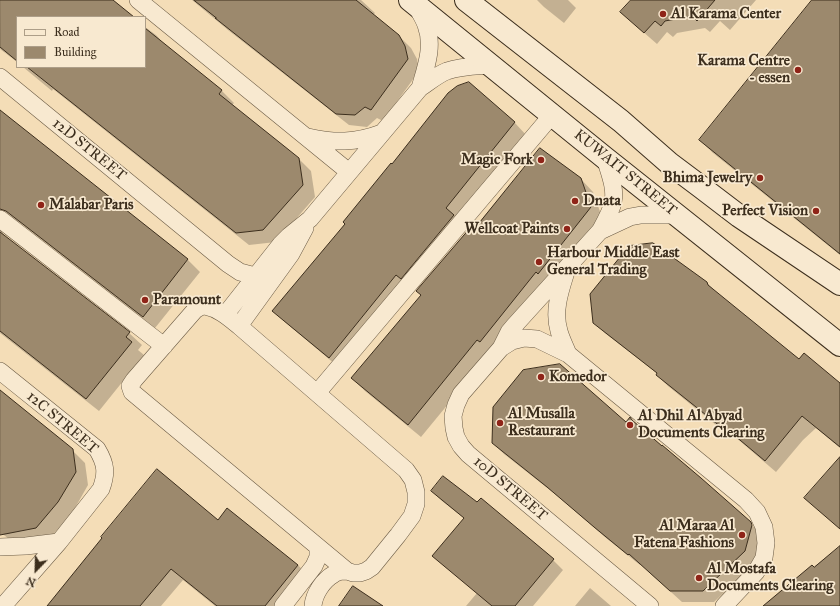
<!DOCTYPE html>
<html>
<head>
<meta charset="utf-8">
<style>
  body { margin:0 }
  #map { position:relative; width:840px; height:606px; overflow:hidden; background:#f4ddb7; font-family:"IM FELL Great Primer",serif }
  canvas { display:block }
  .legend { position:absolute; left:16px; top:16px; width:130px; height:52px; box-sizing:border-box; background:#f8e9d0; border:1px solid #ad9e88; margin:0; padding:5px 7px; list-style:none; font-size:12px; color:#3c2e1d }
  .legend li { display:flex; align-items:center; gap:8px; height:20px }
  .legend b { width:20px; border:1px solid #ad9e88 }
  .north { position:absolute; left:16px; top:550px; width:40px; height:40px; -webkit-text-stroke:3px #f8e9d0; paint-order:stroke; rotate:203deg; font-size:11px; font-weight:700; line-height:16px; text-align:center; color:#3c2e1d }
  .north::after { content:''; display:block; margin:auto; width:14px; height:18px; background:#3c2e1d; clip-path:polygon(50% 0,100% 100%,50% 72%,0 100%) }
</style>
</head>
<body>
<div id="map">
<canvas width="840" height="606"></canvas>
<ul class="legend">
<li><b style="height:5px;background:#f8e9d0"></b>Road</li>
<li><b style="height:11px;background:#9c896d"></b>Building</li>
</ul>
<div class="north">N</div>
</div>
<script>
const ctx = document.querySelector('canvas').getContext('2d');
ctx.lineJoin = 'round';
function fillPath(path, color) { ctx.fillStyle = color; ctx.fill(path, 'evenodd'); }
function trace(path, color, width, dash) { ctx.strokeStyle = color; ctx.lineWidth = width; ctx.lineCap = dash ? 'butt' : 'round'; ctx.setLineDash(dash || []); ctx.stroke(path); }
function drawText(font, color, halo, rows, align = 'center') {
  ctx.font = font + ' "IM FELL Great Primer",serif'; ctx.lineWidth = 3.5; ctx.setLineDash([]); ctx.textBaseline = 'middle'; ctx.strokeStyle = halo; ctx.fillStyle = color; for (const [text, x, y, turn = 0] of rows) {
    ctx.save(); ctx.translate(x, y); ctx.rotate((+turn || 0) * Math.PI / 180); ctx.textAlign = isNaN(turn) ? turn : align; if (halo) ctx.strokeText(text, 0, 0); ctx.fillText(text, 0, 0); ctx.restore();
  }
}
fillPath(new Path2D(`
  M0,0h110l23,17h-116v45l-17,-13z
  M192,0h169l14,13 -2,2 26,21 12,12 6,11 2,12 -36,50 -6,-3 -10,9 -18,-2 -121,-95z
  M537,0h31l8,8 -12,15 -20,-16z
  M632,0h124l-26,30 -10,-9 -10,11 -5,-4 -28,5 -4,4 -6,-5 -10,12 -23,-20z
  M813,0h27v255l-127,-102 -13,-13z
  M145,27l11,8 10,11 56,45 12,12 -2,2 67,54 12,12 4,26 -39,45 -27,3 -196,-156 -1,2 -29,-24h122z
  M468,84l47,39 12,13 -185,234 -56,-47 -13,-12z
  M0,111l188,149 12,12 -45,56 -135,-105 -6,-2 -12,10 1,4 126,98 13,12 -4,5 6,5 -45,56 -99,-78z
  M580,178l13,14 10,28 -112,132 -70,85 -56,-46 -13,-13 70,-82 51,-64z
  M706,282l12,12 81,67 41,24v63l-24,-20 -13,12 -27,32 -42,-36 -2,2 -64,-52 -11,-11 1,-1 -52,-40 -12,-11z
  M0,391l72,59 13,13 3,22 -17,30 -23,25 -30,6 -18,-14z
  M626,423l124,100 12,12 -6,27 -42,40h-32l-42,-38v1l-34,-27 -46,-40 -56,-44 -11,-11z
  M432,491l121,69 10,10 -30,36h-67l11,-13 -34,-28 -9,-9 31,-37 -23,-18z
  M218,521l80,44 11,12 -23,29h-71l-32,-26 -22,26h-113z
  M590,588l21,18h-36z`), '#0003');
const building = new Path2D(`
  M0,0h113l21,17h-117v44l-17,-14z
  M194,0h162l43,35 6,11 3,13 -37,51 -6,-3 -10,8 -19,-1 -121,-96h1z
  M631,0h84l-18,21 -5,-5 -27,5 -4,5 -6,-5 -11,12 -24,-21z
  M812,0h28v254l-141,-114z
  M145,28l77,62 -3,4 80,64 4,27 -40,45 -27,3 -209,-166h118z
  M469,82l46,40 -69,86 8,7 -53,64 -5,-4 -67,83 -57,-47 73,-87 -2,-2 48,-59 1,1 56,-71 9,-7z
  M0,110l188,149 -45,58 -137,-106 -6,-2z
  M540,148l41,30 10,29 -53,67 -2,-2 -56,70 -3,-2 -69,85 -57,-47 70,-83 -5,-4 54,-63 3,2z
  M0,232l130,100 -4,5 6,5 -46,57 -86,-68z
  M653,243l54,39 1,3 91,74 5,-6 36,30v64l-38,-31 -37,45 -43,-36 -1,2 -65,-52 1,-2 -64,-50 -3,-29 39,-48z
  M560,364l66,58 4,-5 2,3 30,26v-1l39,33 50,44 1,3 -7,26 -42,40h-33l-41,-37 -1,1 -34,-28 -47,-40 -55,-44 1,-36 30,-37z
  M0,390l73,59 3,23 -18,30 -22,26 -36,7z
  M840,457v72l-36,-31z
  M157,469l61,51 9,-12 71,57 -33,41h-48l-46,-37 -31,37h-93l55,-68 -1,-1z
  M443,476l34,26 4,-4 73,61 -39,47h-23l-60,-50 32,-38 -33,-27z
  M840,546v60h-77l49,-41 2,2z
  M353,586l30,20h-44z`);
fillPath(building, '#9c896d');
trace(building, '#3c2e1d', 1);
const minor = new Path2D(`
  M138,0l211,172
  M417,7c3,6 7,12 9,18 8,21 0,42 -6,63
  M0,77l228,187 12,8 15,4
  M308,137c27,6 47,6 74,-4
  M0,219l164,127
  M600,231l30,-14 11,-2h36
  M566,272c-6,19 -13,39 -7,59 2,8 6,15 9,23
  M205,306c14,3 23,11 34,20l167,144 7,10 3,12v12l-4,12 -14,19 -26,32 -6,4 -6,2h-7l-6,-2 -215,-179 -2,-6 4,-6 61,-70 5,-3z
  M225,315l56,-71 8,-8 21,-17 110,-131c9,-6 17,-13 27,-17 14,-5 29,-5 43,-6
  M239,326l52,-72 14,-26
  M501,348l8,-16 5,-6 86,-95c5,-9 11,-19 13,-29 3,-14 -4,-30 -8,-44
  M0,371l97,78c9,15 10,24 4,40l-42,53 -56,64
  M317,393l235,-278
  M0,547l26,-1 33,-4
  M283,606l31,-40 4,-9v-10
  M313,606c1,-12 10,-26 21,-32 4,-3 8,-3 13,-3
  M650,606l-182,-152 -7,-8 -5,-9 -2,-9 -1,-12 3,-11 5,-11 40,-46 11,-7 12,-3 13,1 31,15 178,146 11,12 7,15 2,16 -2,15 -8,14 -32,34`);
const secondary = new Path2D(`
  M410,0l195,158 235,187
  M466,0l155,121 48,42 32,24 38,29 101,68`);
trace(minor, '#6a5a44', 18);
trace(secondary, '#3c2e1d', 24);
trace(minor, '#f8e9d0', 17);
trace(secondary, '#f8e9d0', 22);
for (const [x, y, r, color] of [
  [663,14,4,"#8f2418"],
  [798,70,4,"#8f2418"],
  [541,160,4,"#8f2418"],
  [760,178,4,"#8f2418"],
  [575,201,4,"#8f2418"],
  [41,205,4,"#8f2418"],
  [816,211,4,"#8f2418"],
  [567,229,4,"#8f2418"],
  [539,262,4,"#8f2418"],
  [145,300,4,"#8f2418"],
  [541,377,4,"#8f2418"],
  [500,423,4,"#8f2418"],
  [630,425,4,"#8f2418"],
  [742,535,4,"#8f2418"],
  [699,578,4,"#8f2418"]
]) { const dot = new Path2D(); dot.arc(x, y, r, 0, 2 * Math.PI); ctx.fillStyle = color; ctx.fill(dot); trace(dot, '#f8e9d0', 1.5); }
drawText('bold 15px', '#3c2e1d', '#f8e9d0', [
  ["Al Karama Center",671,14],
  ["Karama Centre",790,61,"right"],
  ["- essen",790,78,"right"],
  ["Magic Fork",533,160,"right"],
  ["Bhima Jewelry",752,178,"right"],
  ["Dnata",583,201],
  ["Malabar Paris",49,205],
  ["Perfect Vision",808,211,"right"],
  ["Wellcoat Paints",559,229,"right"],
  ["Harbour Middle East",547,253],
  ["General Trading",547,270],
  ["Paramount",153,300],
  ["Komedor",549,377],
  ["Al Musalla",508,414],
  ["Restaurant",508,431],
  ["Al Dhil Al Abyad",638,416],
  ["Documents Clearing",638,433],
  ["Al Maraa Al",734,526,"right"],
  ["Fatena Fashions",734,543,"right"],
  ["Al Mostafa",707,569],
  ["Documents Clearing",707,586]
], 'left');
drawText('15px', '#3c2e1d', '#f8e9d0', [
  ["12D STREET",89,150,39],
  ["KUWAIT STREET",625,173,39],
  ["12C STREET",62,423,40],
  ["10D STREET",510,489,40]
]);
</script>
</body>
</html>
